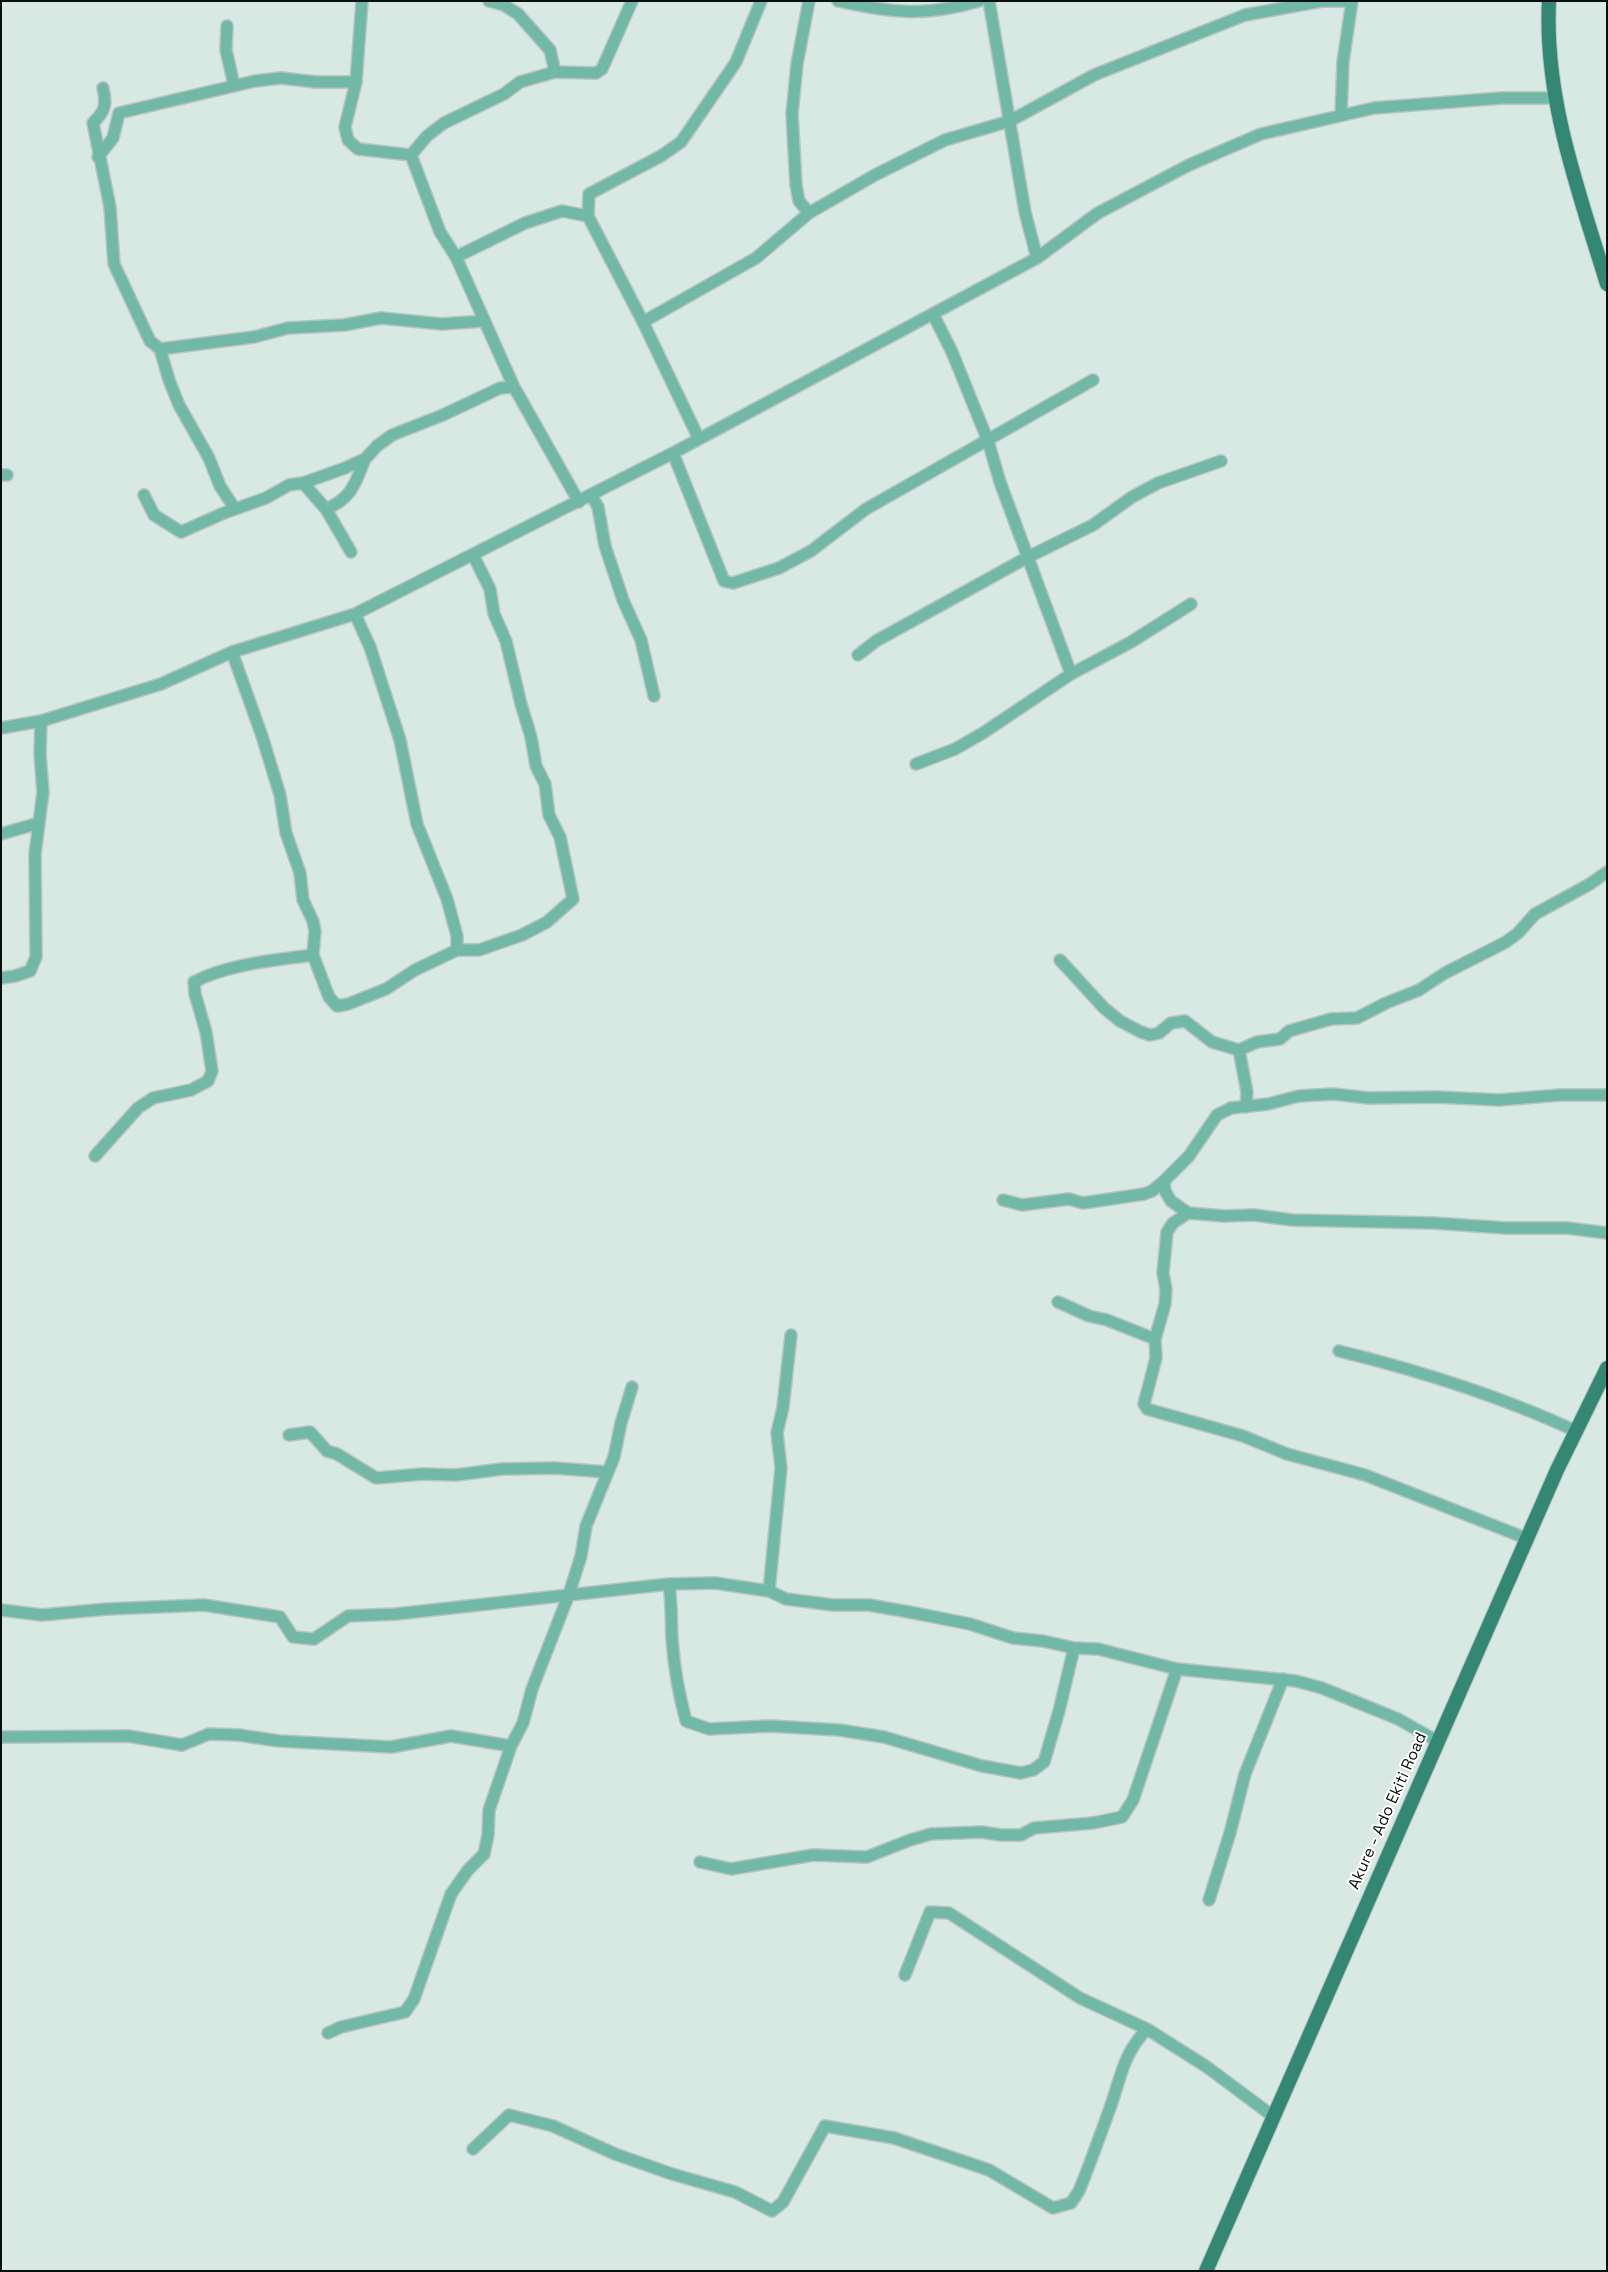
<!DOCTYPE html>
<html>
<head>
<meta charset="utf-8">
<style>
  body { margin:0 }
  #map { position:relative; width:1608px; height:2272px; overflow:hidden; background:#d8e8e3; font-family:"Space Grotesk",sans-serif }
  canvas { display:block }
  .frame { position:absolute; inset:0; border:2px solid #0a100e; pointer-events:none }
</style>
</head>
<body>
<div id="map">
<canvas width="1608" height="2272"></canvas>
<div class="frame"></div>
</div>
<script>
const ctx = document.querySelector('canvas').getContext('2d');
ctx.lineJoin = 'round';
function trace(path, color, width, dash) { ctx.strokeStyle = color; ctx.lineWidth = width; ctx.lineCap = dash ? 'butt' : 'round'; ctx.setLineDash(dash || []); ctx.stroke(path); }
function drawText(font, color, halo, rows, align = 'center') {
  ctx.font = font + ' "Space Grotesk",sans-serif'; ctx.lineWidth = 4; ctx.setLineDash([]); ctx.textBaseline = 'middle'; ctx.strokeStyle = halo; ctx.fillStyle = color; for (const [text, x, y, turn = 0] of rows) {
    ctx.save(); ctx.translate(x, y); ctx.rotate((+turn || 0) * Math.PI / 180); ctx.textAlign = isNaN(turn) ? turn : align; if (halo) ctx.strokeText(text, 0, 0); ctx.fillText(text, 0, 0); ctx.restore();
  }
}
const minor = new Path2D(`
  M362,1l-6,81 -11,45 3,13 10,9 53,6
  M489,1l15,4 14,9 32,36 5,22
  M838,1c55,12 86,16 141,0
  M989,1l36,211 12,46
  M227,26l-1,24 8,35
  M103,88c4,17 2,23 -10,35l17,84 4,57 36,77 10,8 94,-12 34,-9 56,-3 37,-7 61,6 42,-3
  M1341,115l2,-53 9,-61
  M411,155l29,77 16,25 58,130 65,115
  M411,155l16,-19 17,-13 60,-29 16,-12 35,-10 41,1 6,-4 30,-68
  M98,157l15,-19 6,-25 136,-32 26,-3 35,4h40
  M809,213l-10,-12 -3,-16 -4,-71 5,-50 12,-63
  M456,257l69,-34 37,-12 26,5
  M933,314l19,38 36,89 12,41 71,192
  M643,322l113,-64 53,-45 66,-38 70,-35 65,-19 84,-46 151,-60 77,-14h30
  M160,349l9,31 10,25 30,53 11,28 15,23
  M699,439l-56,-117 -55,-106 1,-22 72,-38 20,-14 55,-80 25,-61
  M673,453l51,128 9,2 46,-15 32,-17 55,-42 227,-129
  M1,475h6
  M303,483l23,26 25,43
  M144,495l10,20 27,17 43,-19 42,-15 23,-13 14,-2 42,-15 20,-9 12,-13 15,-11 51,-20 57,-27 14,-1
  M591,495l7,12 7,39 18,54 18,40 13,56
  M326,509c26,-11 29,-25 39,-50
  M355,614l15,33 30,93 17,84 30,75 10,37v14
  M232,652l30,84 18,59 6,38 14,40 3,27 10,21 2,10 -2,24 16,42 8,9 11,-2 38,-15 29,-19 42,-20h22l43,-15 25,-13 26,-23 -13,-62 -11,-22 -4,-31 -9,-18 -5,-29 -10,-33 -15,-63 -12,-27 -4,-25 -17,-34
  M858,655l18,-14 152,-84 65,-32 39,-28 26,-14 63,-22
  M1,728l40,-7 120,-37 71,-32 123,-38 318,-161 364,-195 61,-45 91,-48 72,-31 113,-26 128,-10h53
  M916,764l39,-15 28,-16 88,-59 60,-32 60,-38
  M1,834l38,-11
  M1060,960l44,48 16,13 21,11 9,3 9,-2 12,-10 14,-2 27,21 27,8 8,42 -1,15
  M1,978l14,-2 15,-5 6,-14 -1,-103 8,-62 -3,-38 1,-33
  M1239,1050l18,-8 23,-3 9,-8 42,-12 26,-1 29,-15 33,-13 26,-17 61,-31 12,-9 17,-19 55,-30 17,-12
  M1607,1095h-47l-61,5 -62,-3 -68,1 -36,-4 -34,2 -31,8 -37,4 -14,7 -28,41 -25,25 1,10 6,10 17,12 36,3 30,-1 38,5 141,3 73,5h61l40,5
  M95,1156l43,-48 15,-10 38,-8 17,-9 4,-10 -6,-39 -11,-38 -1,-12c33,-18 82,-22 119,-27
  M1003,1200l19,5 47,-6 14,4 61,-9 8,-3 12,-10
  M1188,1213l-15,10 -6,9 -4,41 3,16 -1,15 -10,35 1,19 -12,46 3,5 96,27 44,18 78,21 163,64
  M1058,1302l31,14 18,4 48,19
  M1339,1351c82,20 161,45 237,80
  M289,1435l21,-3 17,19 10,3 39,24 47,-4 33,1 46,-6 52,-1 53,4
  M669,1584c3,19 2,37 3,55 2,28 7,56 14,82l23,8 61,-3 69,4 45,7 98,29 39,7 12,-3 11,-8 15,-51 15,-63
  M769,1591l12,-123 -4,-35 6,-26 8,-72
  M1,1610l41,5 65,-6 97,-4 76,12 13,20 21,2 34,-23 48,-2 273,-30 46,-1 54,8 17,8 47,6h36l40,7 61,12 43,14 30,3 31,7 24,1 79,20 119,12 26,7 76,31 39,22
  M1,1737l127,-1 54,9 27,-11 30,1 40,6 112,6 60,-11 60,10
  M700,1862l31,7 82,-14 54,2 43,-17 21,-6 51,-2 19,3h20l13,-7 59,-5 29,-6 11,-17 44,-131
  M1209,1900l21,-67 15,-59 38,-95
  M905,1975l25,-63 19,1 131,85 67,31 60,38 67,50
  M328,2033l13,-6 64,-15 9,-13 37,-105 17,-24 16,-16 4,-19 1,-25 22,-64 12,-23 9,-34 37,-95 12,-38 5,-30 28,-69 7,-34 11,-36
  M473,2149l36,-34 44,11 62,28 57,20 63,18 37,19 11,-9 42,-76 69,12 95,32 64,38 18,-5 8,-12c11,-27 21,-55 31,-83 11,-31 13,-54 37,-79`);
const major = new Path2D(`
  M1549,1c-5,98 30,191 58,283
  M1206,2271l351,-801 50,-102`);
trace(minor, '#b7c5c1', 14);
trace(major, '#b7c5c1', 16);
trace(minor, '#72b8a6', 11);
trace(major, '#338774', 14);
drawText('16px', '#0a100e', '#fff', [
  ["Akure - Ado Ekiti Road",1388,1811,-66]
]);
</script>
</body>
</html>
